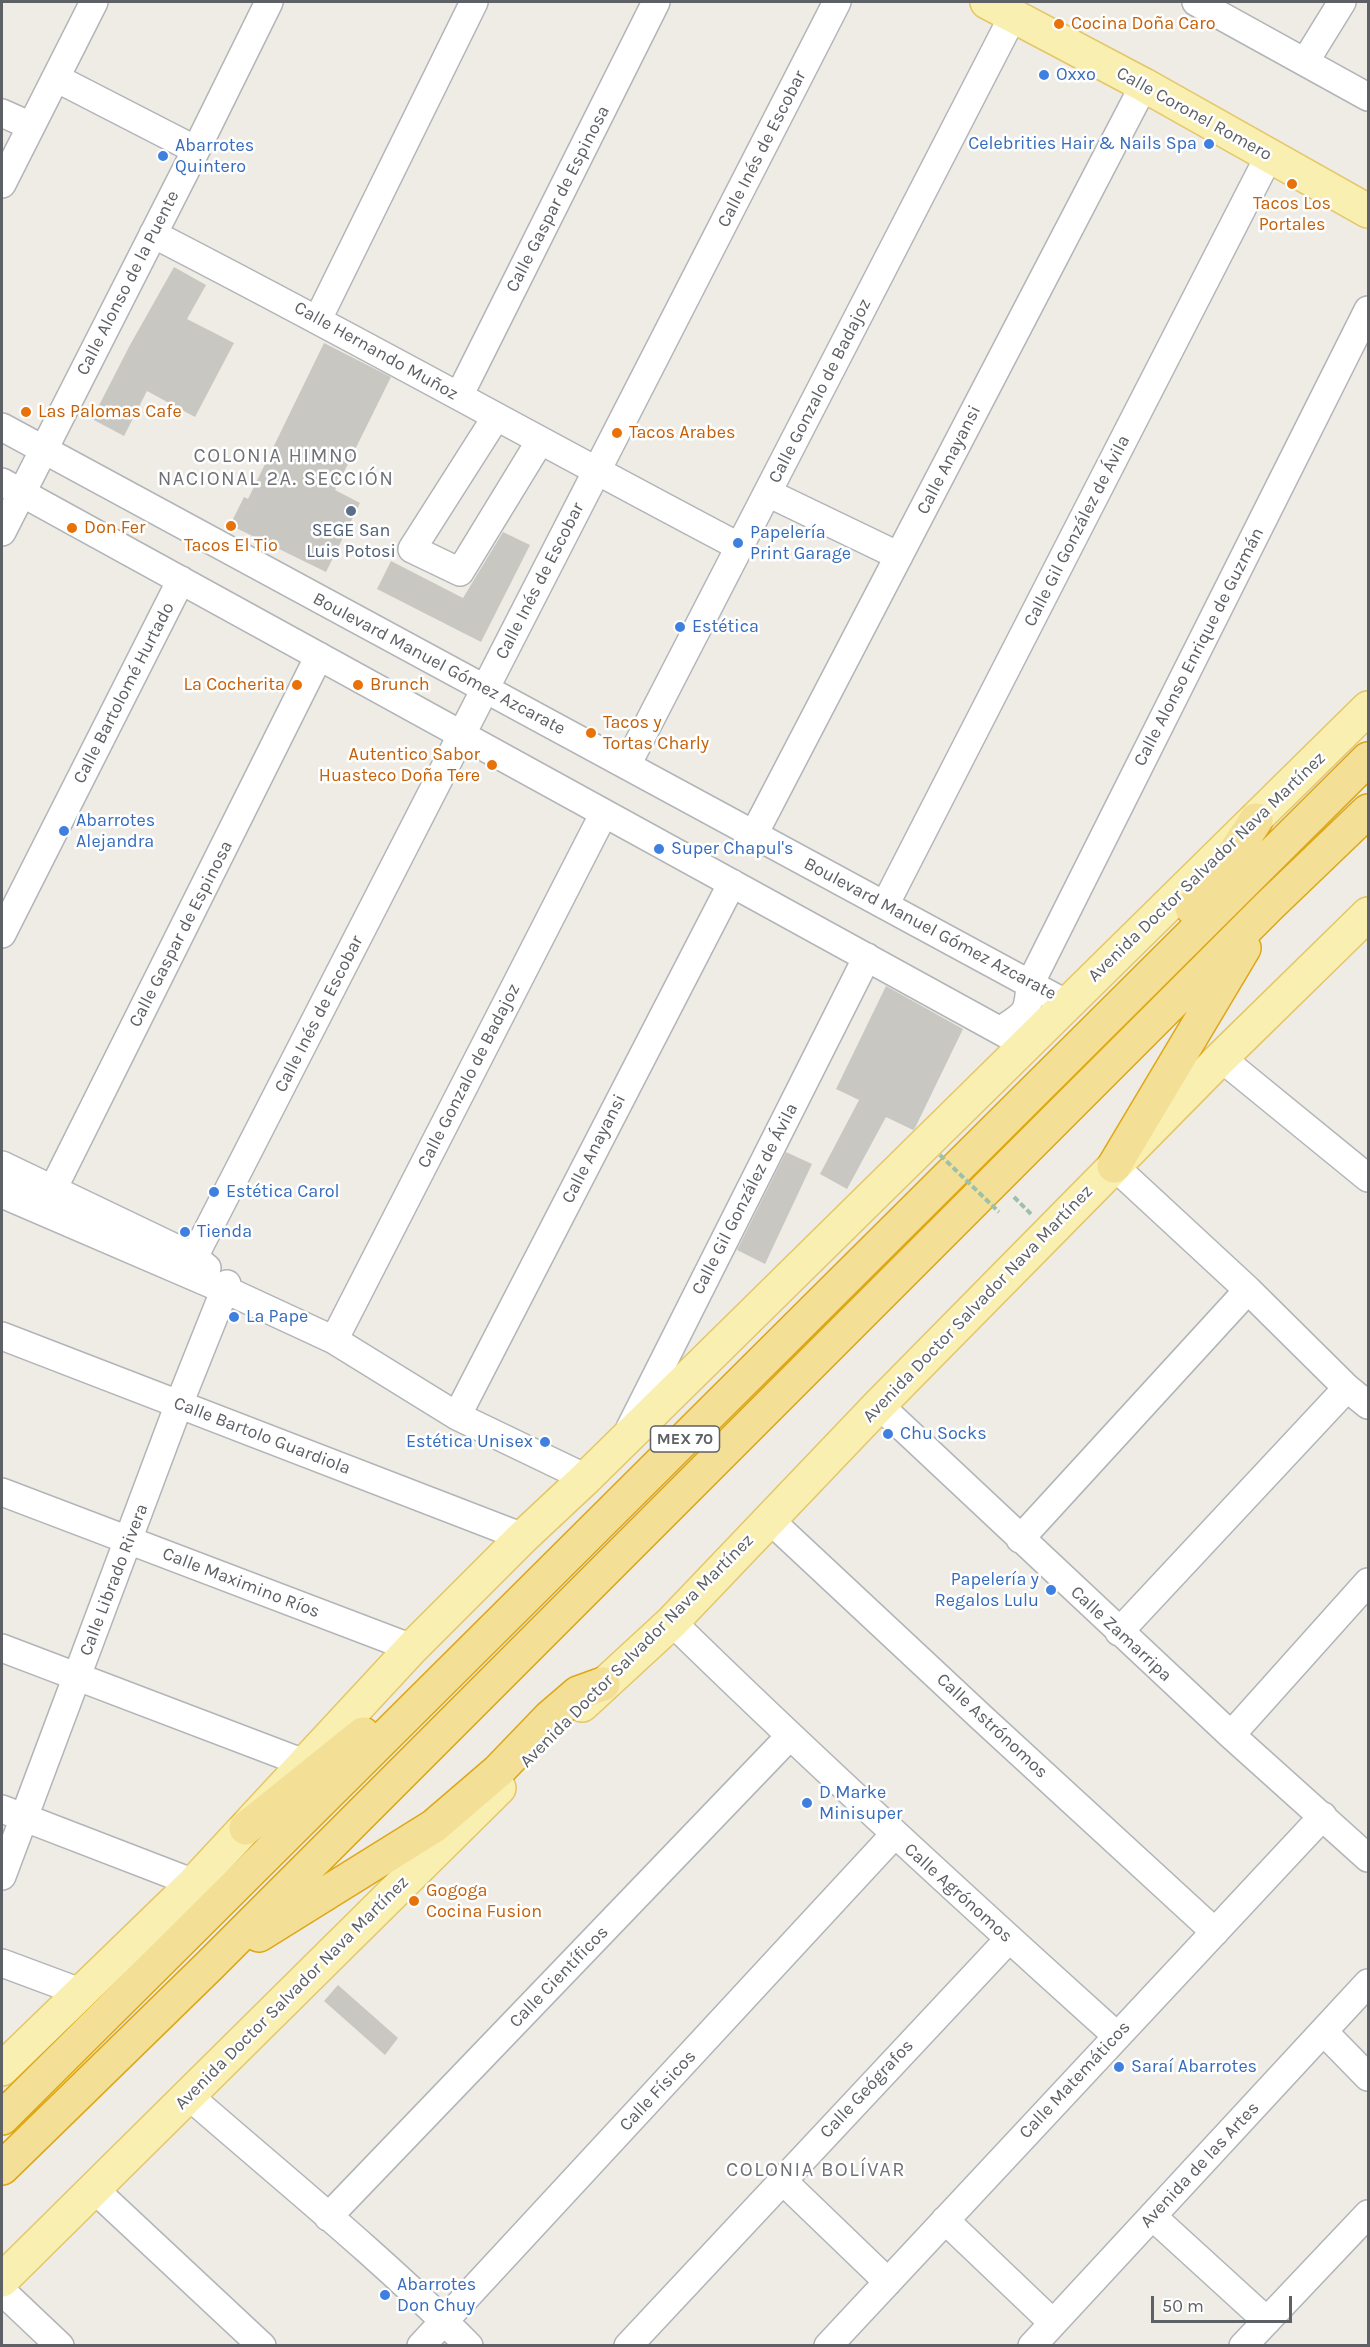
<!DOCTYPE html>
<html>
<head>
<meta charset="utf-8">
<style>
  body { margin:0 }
  #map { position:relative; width:1370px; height:2347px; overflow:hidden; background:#eeece5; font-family:Karla,sans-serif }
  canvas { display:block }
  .frame { position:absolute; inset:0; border:3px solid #5d6064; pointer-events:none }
  .scale { position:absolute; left:1151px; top:2296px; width:141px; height:27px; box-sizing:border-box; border:3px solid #5d6064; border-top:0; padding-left:8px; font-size:18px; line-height:21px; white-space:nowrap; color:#5d6064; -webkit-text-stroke:4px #fff; paint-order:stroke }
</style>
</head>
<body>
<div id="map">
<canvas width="1370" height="2347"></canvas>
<div class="frame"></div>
<div class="scale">50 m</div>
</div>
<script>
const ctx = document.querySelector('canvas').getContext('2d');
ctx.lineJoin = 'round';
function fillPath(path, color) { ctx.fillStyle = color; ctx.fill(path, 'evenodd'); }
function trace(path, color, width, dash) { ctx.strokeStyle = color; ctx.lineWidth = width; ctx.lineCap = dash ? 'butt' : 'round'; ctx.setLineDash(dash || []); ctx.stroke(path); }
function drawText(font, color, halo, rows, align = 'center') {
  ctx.font = font + ' Karla,sans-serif'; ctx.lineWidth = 5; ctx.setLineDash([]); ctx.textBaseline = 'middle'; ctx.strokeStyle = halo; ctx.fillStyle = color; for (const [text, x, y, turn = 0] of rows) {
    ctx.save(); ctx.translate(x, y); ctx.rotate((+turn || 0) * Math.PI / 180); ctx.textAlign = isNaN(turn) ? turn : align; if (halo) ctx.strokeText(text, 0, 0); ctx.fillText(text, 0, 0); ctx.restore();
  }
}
fillPath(new Path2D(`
  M174,267l32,18 -19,34 47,24 -39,74 -48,-26 -23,45 -32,-17 38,-74z
  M324,343l67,34 -56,113 25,13 -34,69 -96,-47 14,-28 4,2z
  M503,532l27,13 -49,97 -104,-53 14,-28 72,37z
  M886,986l77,43 -48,99 -2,2 -27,-13 -39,72 -27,-15 39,-74 -23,-11z
  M786,1152l26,12 -47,100 -28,-14z
  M338,1985l60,53 -13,17 -61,-54z`), '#c9c7c2');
const minor = new Path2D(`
  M1196,2l172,95
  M1305,62l37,-60
  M56,78l140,72
  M2,113l29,13
  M2,184l92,-182
  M153,234c197,101 391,210 587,313
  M318,319l156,-317
  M459,396l197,-394
  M496,417l-84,132 48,23 80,-131
  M2,427l1065,577
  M2,482l1024,563
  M768,493l131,63
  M2,532l194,-382 73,-148
  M627,765l386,-749
  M754,834l390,-749
  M885,905l384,-749
  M2,934l179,-354
  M1001,1030c25,-17 27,-15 29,-46l338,-674
  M1221,1058l147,120
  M2,1165l192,92 13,11
  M1114,1166l134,124 99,98 21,17
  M2,1194l237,102 95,44 123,76 129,62
  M45,1212l8,-23 266,-533
  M194,1257l643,-1255
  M2,1336l521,201
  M334,1340l270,-527
  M879,1405l352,330 137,123
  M457,1416l275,-533
  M630,1428l237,-471
  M2,1492l410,156
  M770,1520l212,198 233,214
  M1020,1539l228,-249
  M672,1622c145,142 294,278 445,414
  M1119,1632l228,-244
  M2,1648l302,115
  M1231,1735l137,-153
  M2,1809l192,74
  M2,1876l177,-472 48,-120
  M2,1963l78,29
  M1324,2032l44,45
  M189,2096c94,82 192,161 280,250
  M782,2180l106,102
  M94,2189l168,157
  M1152,2216l115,105
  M328,2217l461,-480
  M945,2220l108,103
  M2,2291l58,55
  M421,2346l473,-511
  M628,2346l381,-407
  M828,2346l495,-530
  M1032,2346l336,-363
  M1243,2346l125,-132`);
const major = new Path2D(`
  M987,2l157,83 224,126
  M582,1705l90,-83 207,-217 342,-347 147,-144
  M2,2069l192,-186 218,-235 111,-111 63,-59 782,-770
  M2,2280l497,-492`);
const highway = new Path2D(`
  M1192,908l26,-30 38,-58
  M1114,1166l130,-218
  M246,1828l117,-94
  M259,1935l175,-109 64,-55 52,-54 28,-24 25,-9
  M2,2118l1366,-1359
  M2,2168l207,-202 1060,-1060 99,-95`);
trace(minor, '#b2b5b8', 30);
trace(major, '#e5c667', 36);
trace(highway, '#dea714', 36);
trace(new Path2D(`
  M1014,1197l18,18`), '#9cc1a8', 4, [6, 3]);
trace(minor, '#fff', 27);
trace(major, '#f8efb0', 33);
trace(highway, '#f3df96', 33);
trace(new Path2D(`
  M940,1155l59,57`), '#9cc1a8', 4, [6, 3]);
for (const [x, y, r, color] of [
  [1059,24,6,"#e8710a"],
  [1044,75,6,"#3f7fe0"],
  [1209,144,6,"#3f7fe0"],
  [163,156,6,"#3f7fe0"],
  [1292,184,6,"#e8710a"],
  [26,412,6,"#e8710a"],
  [617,433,6,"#e8710a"],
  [351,511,6,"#5c6f8a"],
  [231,526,6,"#e8710a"],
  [72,528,6,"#e8710a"],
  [738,543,6,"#3f7fe0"],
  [680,627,6,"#3f7fe0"],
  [297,685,6,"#e8710a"],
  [358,685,6,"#e8710a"],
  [591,733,6,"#e8710a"],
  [492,765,6,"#e8710a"],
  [64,831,6,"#3f7fe0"],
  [659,849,6,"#3f7fe0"],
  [214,1192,6,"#3f7fe0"],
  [185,1232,6,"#3f7fe0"],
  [234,1317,6,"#3f7fe0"],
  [888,1434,6,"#3f7fe0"],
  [545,1442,6,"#3f7fe0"],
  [1051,1590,6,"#3f7fe0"],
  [807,1803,6,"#3f7fe0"],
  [414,1901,6,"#e8710a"],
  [1119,2067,6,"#3f7fe0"],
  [385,2295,6,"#3f7fe0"]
]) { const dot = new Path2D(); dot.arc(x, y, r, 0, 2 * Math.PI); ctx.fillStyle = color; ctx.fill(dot); trace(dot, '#fff', 2); }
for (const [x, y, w] of [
  [685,1439,69]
]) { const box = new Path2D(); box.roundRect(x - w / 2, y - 13, w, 26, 4.5); ctx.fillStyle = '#fff'; ctx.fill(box); trace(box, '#5d6064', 1.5); }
drawText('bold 16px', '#5d6064', null, [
  ["MEX 70",685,1439]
]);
drawText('18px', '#c56008', '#fff', [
  ["Cocina Doña Caro",1071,24],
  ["Tacos Los",1292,204,"center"],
  ["Portales",1292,225,"center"],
  ["Las Palomas Cafe",38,412],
  ["Tacos Arabes",629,433],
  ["Don Fer",84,528],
  ["Tacos El Tio",231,546,"center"],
  ["La Cocherita",285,685,"right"],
  ["Brunch",370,685],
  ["Tacos y",603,723],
  ["Tortas Charly",603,744],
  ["Autentico Sabor",480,755,"right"],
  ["Huasteco Doña Tere",480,776,"right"],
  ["Gogoga",426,1891],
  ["Cocina Fusion",426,1912]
], 'left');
drawText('18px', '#366cbe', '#fff', [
  ["Oxxo",1056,75],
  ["Celebrities Hair & Nails Spa",1197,144,"right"],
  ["Abarrotes",175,146],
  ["Quintero",175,167],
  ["Papelería",750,533],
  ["Print Garage",750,554],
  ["Estética",692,627],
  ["Abarrotes",76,821],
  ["Alejandra",76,842],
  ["Super Chapul's",671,849],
  ["Estética Carol",226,1192],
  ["Tienda",197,1232],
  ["La Pape",246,1317],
  ["Chu Socks",900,1434],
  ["Estética Unisex",533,1442,"right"],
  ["Papelería y",1039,1580,"right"],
  ["Regalos Lulu",1039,1601,"right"],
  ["D Marke",819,1793],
  ["Minisuper",819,1814],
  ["Saraí Abarrotes",1131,2067],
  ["Abarrotes",397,2285],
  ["Don Chuy",397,2306]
], 'left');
drawText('18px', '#5d6064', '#fff', [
  ["Calle Coronel Romero",1194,114,29],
  ["Calle Inés de Escobar",762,149,-63],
  ["Calle Gaspar de Espinosa",558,199,-63],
  ["Calle Alonso de la Puente",128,283,-63],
  ["Calle Hernando Muñoz",376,351,29],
  ["Calle Gonzalo de Badajoz",820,391,-63],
  ["Calle Anayansi",949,460,-63],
  ["Calle Gil González de Ávila",1077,531,-63],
  ["Calle Inés de Escobar",540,581,-63],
  ["Calle Alonso Enrique de Guzmán",1199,647,-63],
  ["Boulevard Manuel Gómez Azcarate",439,664,28],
  ["Calle Bartolomé Hurtado",124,693,-63],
  ["Avenida Doctor Salvador Nava Martínez",1207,867,-44],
  ["Boulevard Manuel Gómez Azcarate",930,929,28],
  ["Calle Gaspar de Espinosa",181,934,-63],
  ["Calle Inés de Escobar",319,1014,-63],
  ["Calle Gonzalo de Badajoz",469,1076,-63],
  ["Calle Anayansi",594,1149,-63],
  ["Calle Gil González de Ávila",745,1199,-63],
  ["Avenida Doctor Salvador Nava Martínez",978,1304,-46],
  ["Calle Bartolo Guardiola",262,1436,21],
  ["Calle Librado Rivera",114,1580,-69],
  ["Calle Maximino Ríos",241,1583,21],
  ["Calle Zamarripa",1121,1634,43],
  ["Avenida Doctor Salvador Nava Martínez",637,1651,-45],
  ["Calle Astrónomos",992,1726,43],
  ["Calle Agrónomos",958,1893,42],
  ["Calle Científicos",559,1977,-46],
  ["Avenida Doctor Salvador Nava Martínez",292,1993,-45],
  ["Calle Matemáticos",1075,2080,-47],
  ["Calle Geógrafos",867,2089,-47],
  ["Calle Físicos",658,2091,-47],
  ["Avenida de las Artes",1200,2165,-47]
]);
drawText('18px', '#4e5e75', '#fff', [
  ["SEGE San",351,531],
  ["Luis Potosi",351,552]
]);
ctx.letterSpacing = '1.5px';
drawText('20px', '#6e7176', '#fff', [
  ["COLONIA HIMNO",276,456],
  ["NACIONAL 2A. SECCIÓN",276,479],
  ["COLONIA BOLÍVAR",816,2170]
]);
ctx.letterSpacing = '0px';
</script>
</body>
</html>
